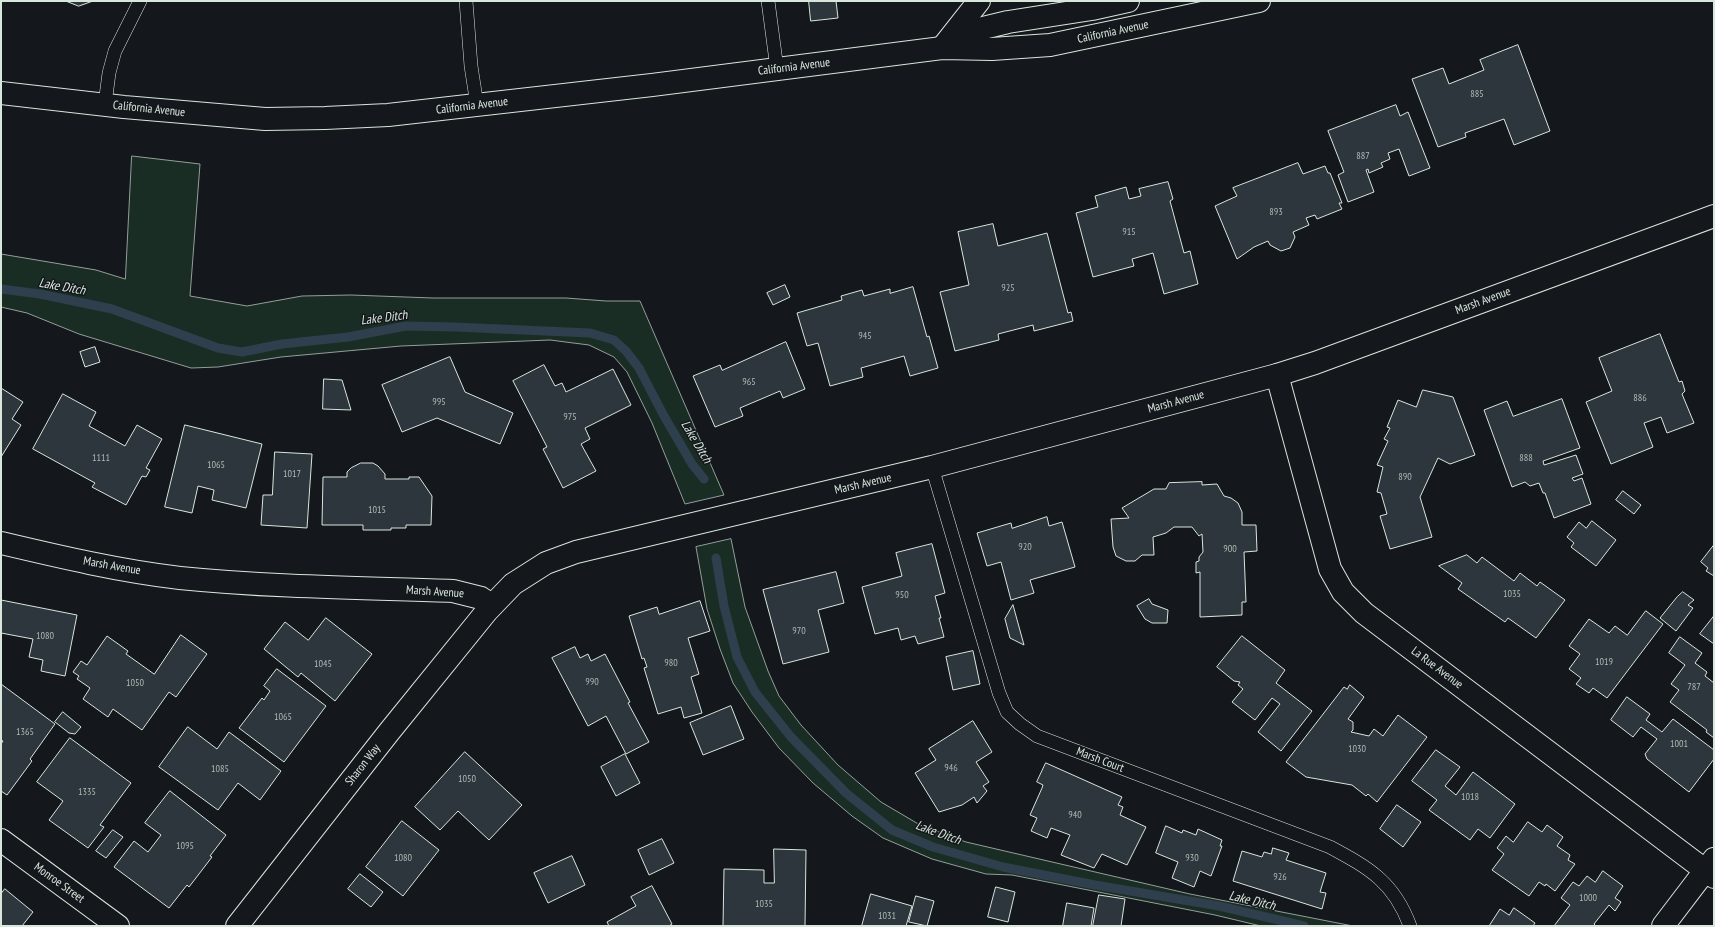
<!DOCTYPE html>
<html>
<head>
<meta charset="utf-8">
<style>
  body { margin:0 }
  #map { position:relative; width:1715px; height:927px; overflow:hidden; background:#14181c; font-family:"PT Sans Narrow",sans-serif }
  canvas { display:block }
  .frame { position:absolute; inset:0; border:2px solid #d8e6dc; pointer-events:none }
</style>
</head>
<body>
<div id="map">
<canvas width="1715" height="927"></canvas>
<div class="frame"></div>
</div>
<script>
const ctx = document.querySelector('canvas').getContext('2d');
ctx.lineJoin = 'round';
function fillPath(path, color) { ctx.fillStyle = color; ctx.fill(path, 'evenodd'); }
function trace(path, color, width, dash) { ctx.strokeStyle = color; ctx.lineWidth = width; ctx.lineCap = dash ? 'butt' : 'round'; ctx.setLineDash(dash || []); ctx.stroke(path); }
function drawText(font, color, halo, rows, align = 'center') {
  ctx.font = font + ' "PT Sans Narrow",sans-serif'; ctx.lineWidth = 3; ctx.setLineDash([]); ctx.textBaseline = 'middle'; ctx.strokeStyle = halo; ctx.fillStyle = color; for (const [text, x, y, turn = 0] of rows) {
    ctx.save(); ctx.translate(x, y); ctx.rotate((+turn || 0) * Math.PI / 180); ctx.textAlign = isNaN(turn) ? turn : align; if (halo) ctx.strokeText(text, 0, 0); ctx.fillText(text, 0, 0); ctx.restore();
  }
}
const green = new Path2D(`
  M132,156l68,8 -10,132 57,10 55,-10 49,-1 82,3h133l40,3h34l84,194 -39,9 -33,-81 -25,-51 -13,-15 -25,-12 -39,-5 -149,6 -120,11 -63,10 -27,1 -112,-34 -52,-21 -26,-6v-53l95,16 29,9z
  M731,539l14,68 23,64 11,25 22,29 37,40 43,37 39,23 46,17 224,52 163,32h-92l-46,-11 -203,-40 -26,-1 -54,-15 -49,-21 -31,-22 -39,-33 -34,-35 -27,-36 -19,-29 -13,-34 -13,-40 -11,-62z`);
fillPath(green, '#1a2d24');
trace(green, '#939e99', 1);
trace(new Path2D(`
  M1,289l39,5 72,15 106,39 24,4 40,-8 66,-7 58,-11 49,1 135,6 24,7 12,11 13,17 25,48 28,48 12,15
  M716,558l8,48 13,51 18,35 36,45 55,56 46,37 41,17 70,20 92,18 124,21 85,20`), '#2f3f4d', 9);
const building = new Path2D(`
  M66,1h27l-14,5z
  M809,1h27l2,17 -27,3z
  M1518,45l32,86 -36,14 -10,-26 -39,14 1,4 -28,10 -26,-68 31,-11 6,16 35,-14 -4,-10z
  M1396,105l4,11 8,-4 22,56 -21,8 -10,-27 -11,4 2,6 -9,4 2,4 -14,6 -1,-4 -2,1 8,22 -26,10 -10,-27 6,-3 -16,-41z
  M1298,163l5,11 22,-8 3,7h2l12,30h-3l3,6 -25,10 -2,-4 -9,3 3,7 -16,7 2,5 -5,11 -9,3 -11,-6 -2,-4 -14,6 -17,12 -22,-53 22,-10 -4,-8z
  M1168,182l5,17 -3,2 14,52 6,-2 8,33 -34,10 -11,-41 -21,6 2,7 -41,11 -17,-64 22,-6 -3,-11 31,-9 3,12 12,-3 -2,-7z
  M993,224l5,22 49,-13 21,80 3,-1 2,9 -39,10 -1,-6 -35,9 1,6 -44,11 -15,-59 29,-7 -11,-53z
  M785,285l5,12 -17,8 -6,-12z
  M913,287l14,50 2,-1 9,32 -28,8 -6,-20 -43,12 2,9 -33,9 -12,-43 -11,3 -10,-33 45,-13 -1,-4 21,-6 2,6 26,-7v4z
  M1660,334l19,48 3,-1 3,10 -3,3 12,29 -27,10 -6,-16 -17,6 9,24 -42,17 -25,-62 26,-11 -13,-33z
  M786,342l19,47 -22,9 -3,-7 -40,17 3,8 -28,11 -22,-51 27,-11 2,5z
  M95,347l5,15 -15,5 -5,-15z
  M450,357l15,35 48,21 -13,31 -63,-26 -35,14 -20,-47z
  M544,365l11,21 7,-3 4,9 47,-23 18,36 -46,23 5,11 -9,5 15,27 -33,17 -20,-39 4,-2 -34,-66z
  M324,379l18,1 9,30 -28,-1z
  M1,388l22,14 -11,17 9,6 -20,32z
  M1423,390l30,7 22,58 -25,9 -12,-6 -18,39 12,40 -42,12 -10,-33 7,-2 -6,-21 -4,-1 6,-25 -6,-2 11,-24 -4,-2 6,-11 -3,-1 11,-27 18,7z
  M63,394l33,18 -7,14 36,20 12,-21 25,14 -16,29 4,2 -4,7 -4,-1 -16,29 -34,-18 3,-4 -62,-34z
  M1562,399l18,49 -37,13 1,4 32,-10 7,19 -11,4 2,3 8,-3 9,26 -37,14 -9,-25h-2l-4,-10 -9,3 -5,-4 -13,5 -28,-77 23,-9 6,15z
  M185,425l77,19 -16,64 -34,-8 2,-10 -16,-4 -6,27 -27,-6z
  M275,452l37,2 -5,74 -46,-3 2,-30h9z
  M361,463h12l5,3 7,8v5h24v-2h10l13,19 -1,29h-25v3h-15v2h-28v-5h-41l1,-48h24v-5l4,-4z
  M1202,482v3l15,-1 7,12 7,2 7,5 4,9v13h14l1,26 -13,1 2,50h-4v13l-42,2v-45l-4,1v-11l3,-1v-4l4,-5 -1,-18 -3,2 -7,-9h-18l-8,6 -13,4 1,18h-12l-7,6h-9l-10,-5 -3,-9 -2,-28 18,-1 -7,-10 32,-19h12l3,-6z
  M1623,491l18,14 -7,9 -18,-14z
  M1047,517l2,9 13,-4 13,45 -45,13 4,13 -23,7 -10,-38 -14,4 -10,-33 34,-10 1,5z
  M1592,521l24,19 -20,26 -25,-19 3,-4 -7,-6 12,-15 7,6z
  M932,544l13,49 -10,3 6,22h-2l5,19 -26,7 -3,-8 -14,4 -3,-12 -23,6 -13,-47 40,-11 -6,-23z
  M1714,545v31l-8,-5 2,-3 -7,-6z
  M1467,555l10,8 5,-6 32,24 6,-8 17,13 3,-4 25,18 -29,38 -28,-20 -3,4 -47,-33 4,-6 -23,-17z
  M836,572l8,31 -26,7 11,42 -46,12 -20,-74z
  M1683,592l11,8 -6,5 5,3 -17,23 -16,-13 17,-21z
  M1149,599l3,5 16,6 -1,13h-15l-7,-4 -8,-13z
  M1,600l76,15 -12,61 -24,-5 2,-11 -14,-3 4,-18 -32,-6z
  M700,601l10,30 -22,7 11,36 -8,3 11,36 -18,5 -3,-11 -23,7 -14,-46 3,-1 -3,-9 -2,1 -13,-43 28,-9 2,7z
  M1013,605l11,40 -14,-7 -5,-19z
  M1646,611l17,13 -56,74 -14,-10 -4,5 -13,-9 5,-6 -12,-9 11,-15 -11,-8 20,-27 20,14 6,-7 12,9z
  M1714,616v28l-14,-10z
  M326,618l46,36 -37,47 -34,-28 -3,4 -34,-28 21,-27 23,18z
  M181,635l26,19 -31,43 -7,-5 -27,38 -29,-21 -5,8 -25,-18 7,-11 -13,-9 2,-3 -6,-4 8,-11 6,4 20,-29 21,15 -2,3 28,20z
  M1242,636l43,34 -9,13 36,28 -31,40 -23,-19 22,-28 -8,-6 -17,22 -23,-18 11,-13 -5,-4 2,-3 -6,-1 -17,-14z
  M1680,637l22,16 -7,10 12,9 -2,4 9,7v55l-8,-6 1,-2 -37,-28 9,-12 -8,-6 14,-19 -16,-12z
  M575,647l5,11 8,-4 3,7 14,-7 25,48 -2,1 21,39 -23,12 -20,-38 -18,10 -36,-68z
  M973,651l7,33 -27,6 -7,-33z
  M277,669l49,37 -42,56 -45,-34 23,-30 2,2 6,-9 -6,-5z
  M1,684l54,40 -25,35 2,2 -25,34 -6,-4v-47l2,-3 -2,-1z
  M1350,685l14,12 -16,22 5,3v8l-2,2 18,4 5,-7 9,7 15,-21 29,22 -50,65 -9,-8 -2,2 -14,-11 -46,-8 -20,-15 58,-75 3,2z
  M1627,697l23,17 -4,6 16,12 11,-13 41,31v9l-25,33 -42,-33 -2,-5 12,-15 -16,-12 -8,10 -22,-17z
  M731,706l13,33 -41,16 -13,-32z
  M63,712l18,15 -6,7 -6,-1 -14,-11z
  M973,721l19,31 -16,10 13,20 -6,4 4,5 -10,12 -3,-6 -12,8 -23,7 -24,-39 21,-13 -7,-11z
  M188,727l29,22 12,-17 52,39 -21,29 -22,-17 -20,27 -59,-43z
  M70,738l61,45 -31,42 4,2 -16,21 -39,-28 14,-19 -26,-19z
  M1436,750l24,17 -15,19 11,9 17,-23 42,32 -25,34 -12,-9 -8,11 -41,-30 8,-10 -25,-19z
  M465,752l57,53 -33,35 -31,-29 -18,19 -25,-23z
  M625,754l15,29 -24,13 -15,-29z
  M1046,763l76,34 -4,8 5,2 -3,8 26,12 -19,38 -25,-11 -8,14 -33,-13 9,-20 -19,-7 -4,10 -16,-7 6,-13 -7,-3 12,-27 1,-3 -6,-3z
  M170,791l56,44 -16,21 2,1 -23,30 -2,-2 -18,23 -55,-41 20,-26 14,11 13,-17 -16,-12z
  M1397,805l24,17 -18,25 -23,-18z
  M402,821l37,29 -36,46 -37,-29z
  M1528,822l14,10 5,-7 16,12 -6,9 13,9 -2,5 7,4 -20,27 -9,-7 -1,2 -6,-4 -10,14 -37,-26 12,-16 -7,-6 9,-12 7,6z
  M1166,826l16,7 1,-3 13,5 2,-6 24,11 -2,6h2l-11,30 -11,-5 -6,16 -22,-9 6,-16 -22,-9z
  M113,830l10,7 -17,21 -10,-7z
  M662,839l12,24 -25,12 -11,-25z
  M1273,848l16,5 -3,7 40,13 -6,19 6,1 -4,16 -89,-28 9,-30 20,6 2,-5 7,2z
  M774,849l32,1 -1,76h-82l1,-57 40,1v13h10z
  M572,856l13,29 -37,18 -14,-30z
  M1603,871l20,15 -8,12 6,4 -6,9 -6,-6 -15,19 2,2h-42l16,-21 -9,-7 12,-16 6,4 8,-10 8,6z
  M360,874l23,18 -12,15 -23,-18z
  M652,886l20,38 -3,2h-60l-2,-4 29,-16 -5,-9z
  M996,887l19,5 -7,30 -20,-5z
  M5,889l28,23 -11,14h-21v-32z
  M871,894l41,12 -6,20h-44z
  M1099,895l26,4 -4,27h-28z
  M916,896l18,5 -7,25 -18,-4z
  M1067,903l27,5 -3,18h-28z
  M1514,908l21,15 -2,3h-44l11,-17 9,6z`);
fillPath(building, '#2c363c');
trace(building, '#d8e6dc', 1);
const service = new Path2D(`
  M466,1l5,65 6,39
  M768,1l9,68
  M105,104l4,-31 6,-22 25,-50
  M932,467l67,226 8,19 13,12 17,12 293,111c39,21 64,35 80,79`);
const minor = new Path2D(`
  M1277,375l53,194 13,23 21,21 350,264
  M1,543c59,14 119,28 179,35 90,9 182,10 273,13l28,7 11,7
  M1,840l117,86
  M1663,926l51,-67`);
const tertiary = new Path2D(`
  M942,48l37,-47
  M237,926l152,-194 98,-121 26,-27 33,-21 30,-11 356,-85 345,-92 38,-12 399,-147`);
const secondary = new Path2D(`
  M945,47l34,-18 29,-7 84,-13 36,-8
  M1,93l123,14 141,12 60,-1 63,-3 264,-30 290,-37 50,1 58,-4 209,-44`);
trace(service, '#d8e6dc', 14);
trace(minor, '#d8e6dc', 24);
trace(tertiary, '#d8e6dc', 24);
trace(secondary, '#d8e6dc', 24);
trace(service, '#14181c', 13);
trace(minor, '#14181c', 22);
trace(tertiary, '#14181c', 22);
trace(secondary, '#14181c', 22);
drawText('10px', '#adbab4', null, [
  ["885",1477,94],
  ["887",1363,156],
  ["893",1276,212],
  ["915",1129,232],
  ["925",1008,288],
  ["945",865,336],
  ["965",749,382],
  ["886",1640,398],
  ["995",439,402],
  ["975",570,417],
  ["1111",101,458],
  ["888",1526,458],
  ["1065",216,465],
  ["1017",292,474],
  ["890",1405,477],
  ["1015",377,510],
  ["920",1025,547],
  ["900",1230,549],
  ["1035",1512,594],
  ["950",902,595],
  ["970",799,631],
  ["1080",45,636],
  ["1019",1604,662],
  ["980",671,663],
  ["1045",323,664],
  ["990",592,682],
  ["1050",135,683],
  ["787",1694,687],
  ["1065",283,717],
  ["1365",25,732],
  ["1001",1679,744],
  ["1030",1357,749],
  ["946",951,768],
  ["1085",220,769],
  ["1050",467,779],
  ["1335",87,792],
  ["1018",1470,797],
  ["940",1075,815],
  ["1095",185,846],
  ["1080",403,858],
  ["930",1192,858],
  ["926",1280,877],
  ["1000",1588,898],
  ["1035",764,904],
  ["1031",887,916]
]);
drawText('12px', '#d8e6dc', '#14181c', [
  ["California Avenue",1113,32,-12],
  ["California Avenue",794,67,-7],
  ["California Avenue",472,106,-7],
  ["California Avenue",149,109,6],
  ["Marsh Avenue",1483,301,-20],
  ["Marsh Avenue",1176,402,-15],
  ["Marsh Avenue",863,484,-13],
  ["Marsh Avenue",112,566,10],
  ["Marsh Avenue",435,592,4],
  ["La Rue Avenue",1437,668,37],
  ["Marsh Court",1100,760,21],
  ["Sharon Way",363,765,-52],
  ["Monroe Street",59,883,36]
]);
drawText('italic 13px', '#d8e6dc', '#14181c', [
  ["Lake Ditch",62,287,10],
  ["Lake Ditch",384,318,-7],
  ["Lake Ditch",696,442,59],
  ["Lake Ditch",938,833,20],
  ["Lake Ditch",1252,901,13]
]);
</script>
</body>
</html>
